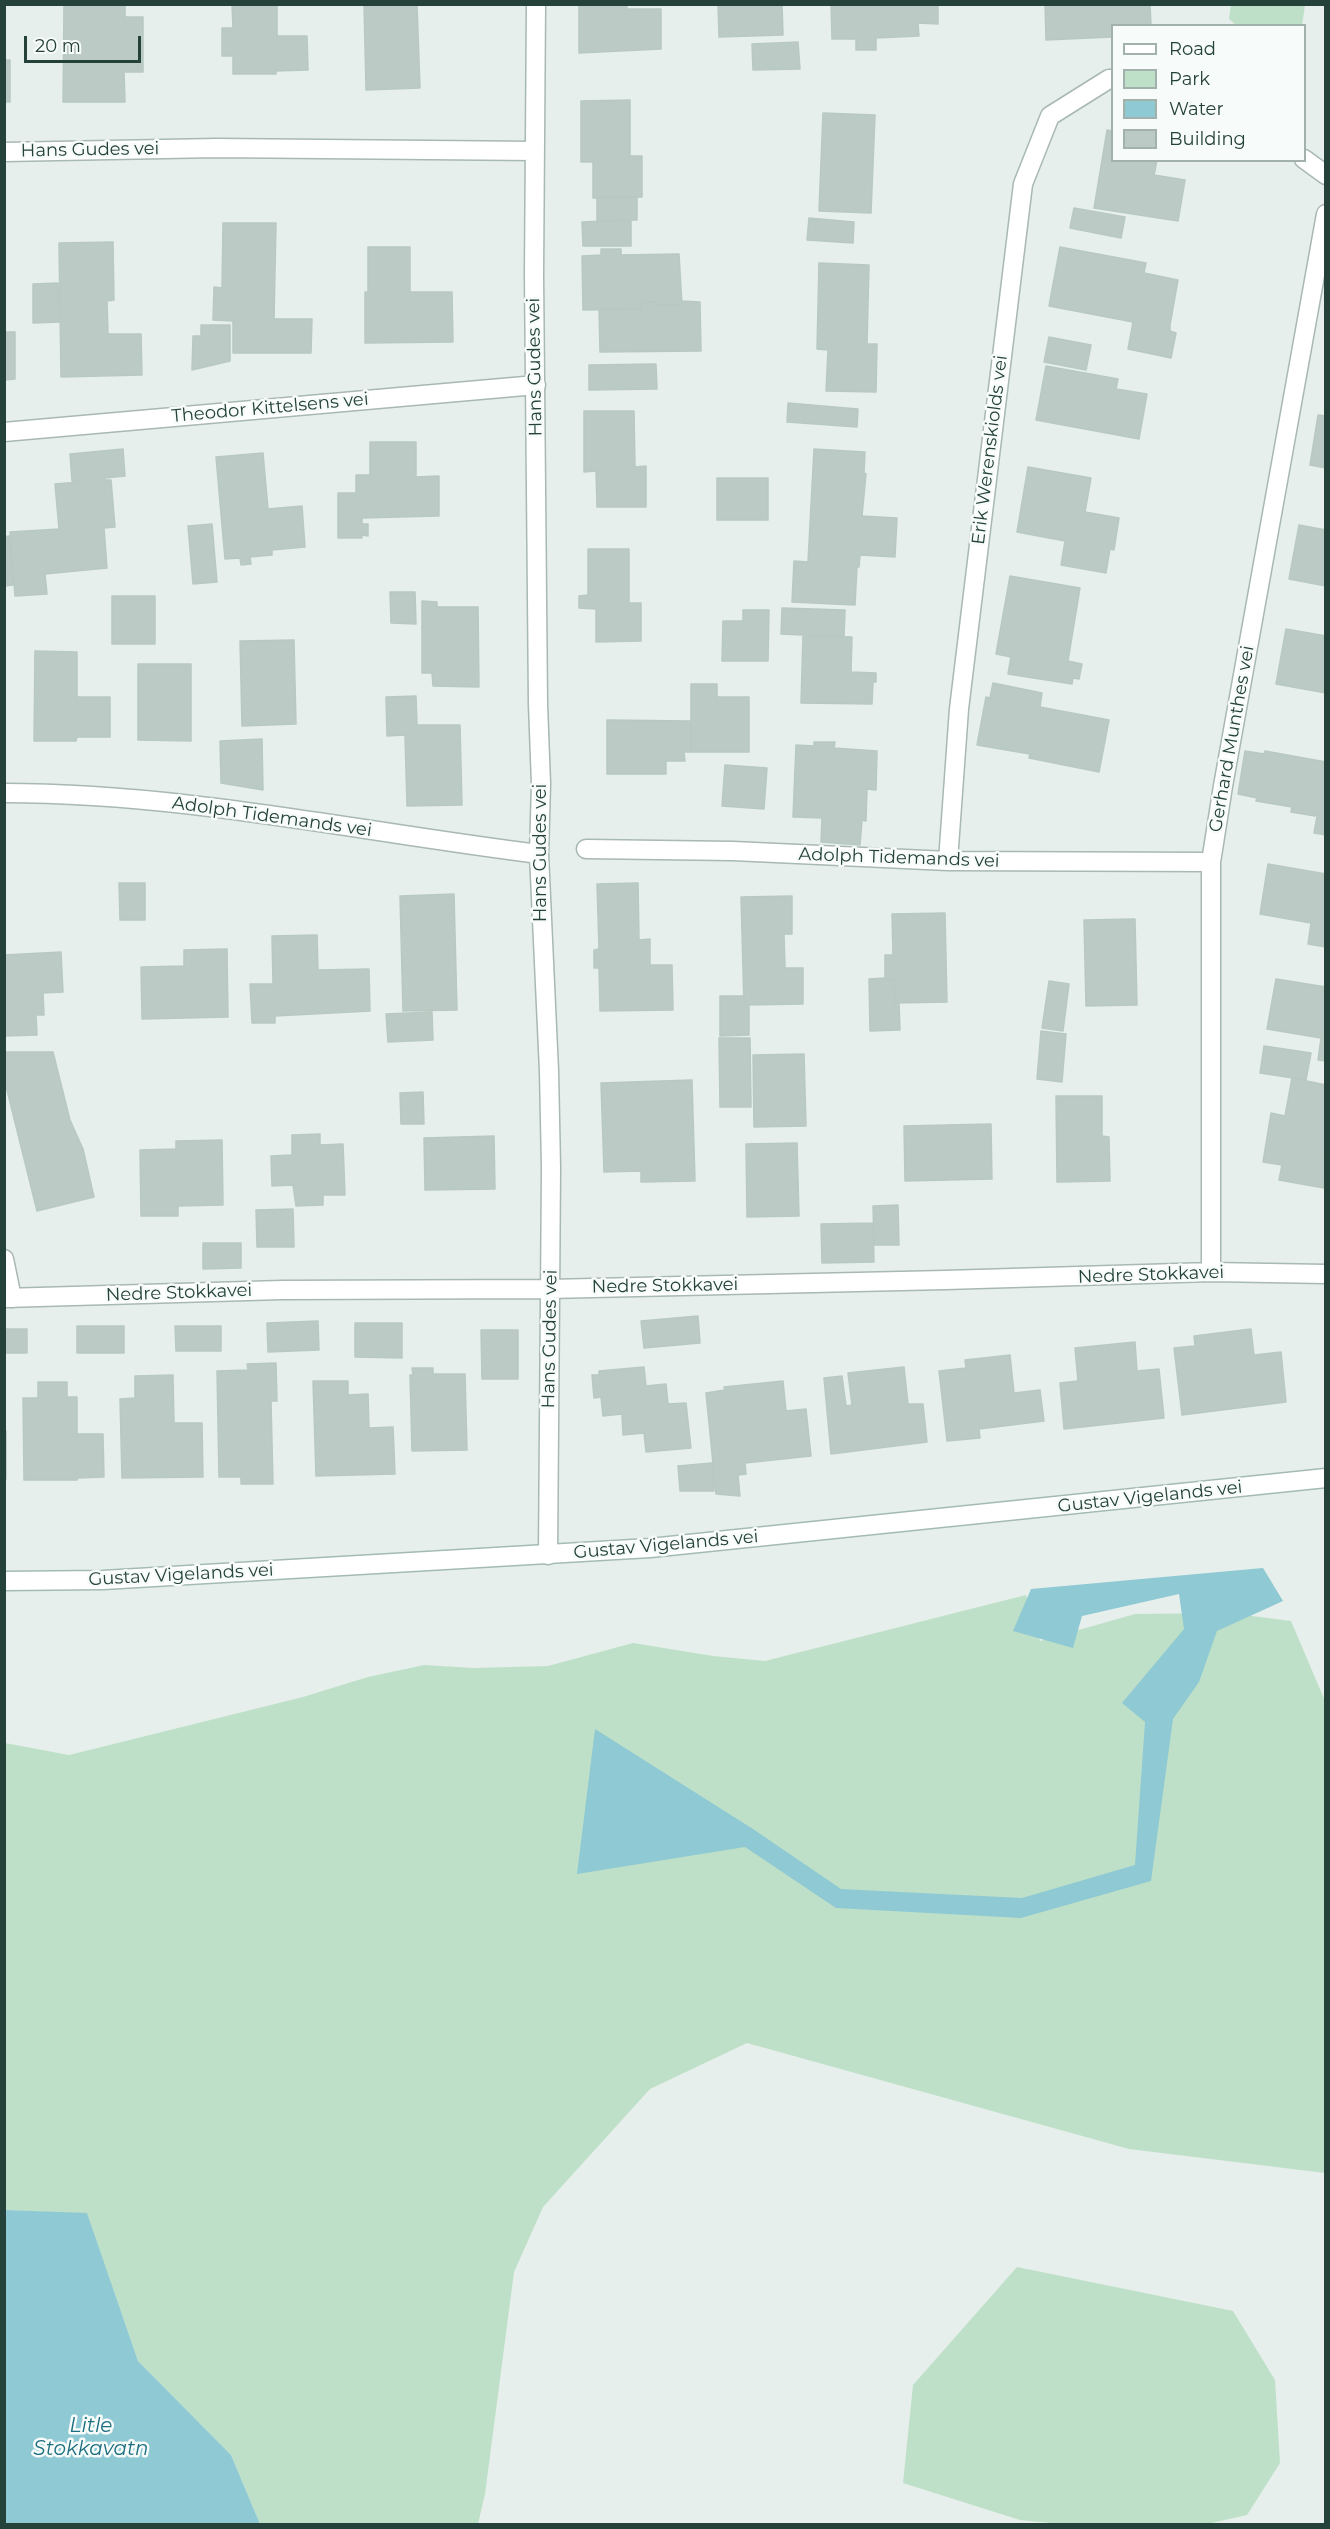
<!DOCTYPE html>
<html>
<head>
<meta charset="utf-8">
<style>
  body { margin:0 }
  #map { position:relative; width:1330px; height:2529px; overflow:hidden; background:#e6efeb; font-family:Montserrat,sans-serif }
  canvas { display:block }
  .frame { position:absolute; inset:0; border:6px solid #24423a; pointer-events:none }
  .legend { position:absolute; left:1111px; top:24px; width:195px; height:138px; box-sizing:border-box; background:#f7fbf9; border:2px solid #a3b1ad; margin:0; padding:8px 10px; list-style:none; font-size:18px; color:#24423a }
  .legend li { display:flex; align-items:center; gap:12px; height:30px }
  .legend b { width:30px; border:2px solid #a3b1ad }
  .scale { position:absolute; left:24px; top:36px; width:117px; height:27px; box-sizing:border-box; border:3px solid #24423a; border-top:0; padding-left:8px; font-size:18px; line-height:21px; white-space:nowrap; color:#24423a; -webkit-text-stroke:4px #f7fbf9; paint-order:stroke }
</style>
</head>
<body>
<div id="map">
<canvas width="1330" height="2529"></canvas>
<div class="frame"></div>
<ul class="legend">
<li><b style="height:8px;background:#fff"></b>Road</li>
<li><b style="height:16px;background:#bfe0c8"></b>Park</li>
<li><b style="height:16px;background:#8ec9d4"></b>Water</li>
<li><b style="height:16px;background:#bbcac4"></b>Building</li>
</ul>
<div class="scale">20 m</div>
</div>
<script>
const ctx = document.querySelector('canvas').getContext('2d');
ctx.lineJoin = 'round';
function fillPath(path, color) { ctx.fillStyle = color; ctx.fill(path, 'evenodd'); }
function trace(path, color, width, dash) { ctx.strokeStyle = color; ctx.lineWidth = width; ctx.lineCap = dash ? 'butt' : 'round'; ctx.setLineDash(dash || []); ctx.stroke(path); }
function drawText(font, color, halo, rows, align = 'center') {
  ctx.font = font + ' Montserrat,sans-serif'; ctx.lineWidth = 5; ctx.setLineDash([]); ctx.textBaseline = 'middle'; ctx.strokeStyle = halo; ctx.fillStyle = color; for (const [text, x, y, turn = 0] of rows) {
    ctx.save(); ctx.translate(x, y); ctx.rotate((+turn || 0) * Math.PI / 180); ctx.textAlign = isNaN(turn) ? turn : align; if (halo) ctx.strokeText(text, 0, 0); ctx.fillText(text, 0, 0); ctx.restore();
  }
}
fillPath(new Path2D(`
  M1231,4l74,1 -3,20h-66l-7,-6z
  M1026,1595l14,46 95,-27 94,-1 62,8 34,80v472l-196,-24 -382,-106 -97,46 -107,118 -29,65 -29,222 -7,30h-218l-29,-69 -93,-94 -51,-147 -82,-4v-467l64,12 234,-58 65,-20 56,-12 50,3 74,-2 85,-23 80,13 52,5z
  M1017,2267l216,44 42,69 5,83 -33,52 -40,9h-145l-42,-4 -117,-37 10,-98z`), '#bfe0c8');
fillPath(new Path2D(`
  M1263,1568l20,33 -66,30 -18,51 -26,37 -22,162 -130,37 -185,-10 -91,-61 -168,27 18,-145 158,100 88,60 181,9 113,-33 10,-143 -23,-19 62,-74 -5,-35 -97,22 -9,32 -60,-17 18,-42z
  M5,2210l82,3 51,148 93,94 29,69h-255z`), '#8ec9d4');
const building = new Path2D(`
  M64,4h61v13h18v55h-19l1,30h-62z
  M232,4h45v32h30l1,34 -32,1v3h-43v-18h-11v-28h11z
  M364,4h53l3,84 -54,2z
  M579,4h48v5h34v40l-82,4z
  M718,4h64l1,31 -64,2z
  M831,4h107v20l-20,-1 1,13 -43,2v12h-20v-11h-24z
  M1045,4h105l1,22h-39v11l-66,3z
  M798,42l2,27 -47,1 -1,-26z
  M4,60h6v42h-6z
  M630,100v56h12v41l-49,1v-36h-12v-61z
  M823,113l52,2 -4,98 -52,-2z
  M1107,130l5,1v29h45l-3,15 31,5 -7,41 -84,-13z
  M597,197h40v23l-40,1z
  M1074,208l51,9 -4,21 -51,-10z
  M809,218l45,4 -1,21 -46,-3z
  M631,220v26h-48l-1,-24z
  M223,223h53l-2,96h38l-1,34h-78v-32l-20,-1 1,-33 8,1z
  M113,242l1,58 -7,1 1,33h33l1,41 -81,2 -2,-134z
  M368,247h42v45h42l1,50 -88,1v-51h3z
  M1060,247l86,16 -2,10 34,7 -8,45v6l6,2 -5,25 -43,-9 5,-27 -84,-16z
  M601,249h20v6l58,-1 3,51h-25v-3h-16v7l-58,1 -1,-54 19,-1z
  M819,263l50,2 -2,79h10l-1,48 -50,-1 2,-41 -11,-1z
  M58,283l1,39 -26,1v-39z
  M682,301l18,1 1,49 -101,1 -1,-43h42v-7h16v3h25z
  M201,325h29v36l-38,9 1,-34h8z
  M4,332h11v47l-11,1z
  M1049,337l42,8 -5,25 -42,-8z
  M656,364l1,25 -68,1v-25z
  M1046,366l72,13 -2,10 31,5 -8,45 -103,-19z
  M788,403l70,6 -1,18 -70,-5z
  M584,411h50l1,56 11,-1v41h-49l-1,-36 -12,1z
  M1318,415l8,1v52l-16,-3z
  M370,442h46v35l23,-1v40l-77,2v6h6v12l-6,-1v3h-24v-45h18v-18h14z
  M123,449l2,27 -20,2v2h6l4,47 -11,1 3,40 -62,6 2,20 -32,2 -5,-64 49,-3 -4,-45 24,-2 -7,-1 -2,-27z
  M814,449l51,3 -1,21 2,1 -4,42 35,2 -2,39 -35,-2 -1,12h-2l-2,38 -63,-3 2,-41 14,1z
  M263,453l5,56 34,-3 3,41 -33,3v5l-22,2 1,7 -10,1 -1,-7 -15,1 -9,-102z
  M1028,467l63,11 -6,34 34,6 -5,32 -4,-1 -4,24 -45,-8 4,-24 -48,-9z
  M717,478h51v42h-51z
  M212,524l5,58 -24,2 -5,-58z
  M1299,525l27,5v56l-37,-7z
  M9,536l4,49 -9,1v-49z
  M588,549h41v54h12v38l-45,1v-33l-17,-1v-12l9,-1z
  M1010,576l70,12 -12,73 14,3 -3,15 -6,-1 -1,6 -64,-10 3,-17 -15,-3z
  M390,592h25l1,32 -25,-1z
  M112,596h43v48h-43z
  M422,601l15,1v5h41l1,80 -46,-1 -1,-13h-10z
  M782,608l63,2 -1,27 -63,-3z
  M743,610h26l-1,51h-46l1,-40h20z
  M1286,629l40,7v57l-50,-9z
  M803,636l49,1 -1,35 25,1v9h-3l-1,22 -71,-1z
  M294,640l2,84 -54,2 -2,-85z
  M35,651l42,1v45h33v40h-33l-1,4h-42z
  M138,664h53v77l-53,-1z
  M993,683l49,10 -2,14 69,13 -10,52 -70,-14 1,-4 -53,-9 9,-48 4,1z
  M691,684h26v13h32v55h-58z
  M416,696l1,29h43l2,80 -55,1 -2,-71 -18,1 -1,-39z
  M607,720l84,1v31h-7l1,9h-19v13h-59z
  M262,739l1,51 -42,-7 -1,-42z
  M814,742h21l-1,6 43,3 -1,39 -9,-1 -1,32 -4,-1 -2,25 -39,-3 1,-24 -29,-1 3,-72 18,1z
  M1245,751l19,3 1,-3 61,11v73l-12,-2 4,-22 -3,5 -24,-4 1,-5 -36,-6 1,-3 -19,-4z
  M725,765l42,3 -3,41 -42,-3z
  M1268,864l58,10v73l-18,-3 3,-21 -51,-9z
  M119,883h26v37h-25z
  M638,883l1,57 11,-1v26h22l1,45 -73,1 -1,-43h-5v-18l5,-1 -2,-65z
  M454,894l3,116 -54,1 -3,-115z
  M792,896v38h-8l1,34h18v36l-59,1 -3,-108z
  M945,913l2,89 -52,1 -1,-23h-9v-25h8l-1,-41z
  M1135,919l2,86 -51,1 -2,-86z
  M317,935l1,35 51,-1 1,42 -95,5v7h-23l-2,-39h23l-1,-48z
  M227,949l1,68 -86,2 -1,-52 43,-1v-16z
  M61,952l2,40 -20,1 1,22h-8l1,20 -33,1v-81z
  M885,978l9,2 1,23h4l1,27 -30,1 -1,-52z
  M1276,979l50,8v74l-8,-1 3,-22 -54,-9z
  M1049,981l20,3 -6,47 -21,-3z
  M720,996h24v9h5v30l-29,1z
  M432,1012l1,28 -45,2 -2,-28z
  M1041,1031l25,3 -4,48 -25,-3z
  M719,1038h31l1,69h-31z
  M1264,1046l47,7 -5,27 -46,-7z
  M4,1052h49l17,68 13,29 11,48 -57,14 -33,-133z
  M804,1054l2,72 -52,1 -1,-72z
  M1292,1078l34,7 -2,103 -45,-8 3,-15 -19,-3 8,-49 14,3z
  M692,1080l3,101 -54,1v-11l-37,1 -3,-89z
  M423,1092l1,32h-23l-1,-31z
  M1056,1096h46v40l7,1 1,44 -53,1z
  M991,1124l1,55 -87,2 -1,-55z
  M320,1134v11l23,-1 2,51h-22v10l-27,1 -3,-21 -21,1 -1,-30 21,-1v-20z
  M494,1136l1,53 -70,1 -1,-52z
  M222,1140l1,65 -45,1v10h-37l-1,-66 36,-1v-8z
  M797,1143l2,73 -52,1 -1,-73z
  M898,1205l1,40h-25l-1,-39z
  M293,1209l1,38h-37l-1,-37z
  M873,1223l1,39 -52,1 -1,-39z
  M203,1243h38v25l-38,1z
  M698,1316l2,27 -56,5 -3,-27z
  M318,1321l1,29 -51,2 -1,-29z
  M355,1323h47v35l-47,-1z
  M77,1326h47v27h-47z
  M175,1326h46v25h-45z
  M4,1329h23v24h-23z
  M1251,1329l3,26 27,-3 5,50 -104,13 -8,-67 21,-2 -1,-10z
  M481,1330h37v49h-36z
  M1135,1342l2,29 22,-2 5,49 -100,11 -4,-46 18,-2 -3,-33z
  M1010,1355l4,38 26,-3 4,31 -65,8 1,9 -33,3 -8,-70 27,-3 -1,-8z
  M276,1363l1,38h-6l2,83h-32v-7h-22l-2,-106 31,-1 -1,-6z
  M644,1367l2,19 20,-2 2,20 18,-1 5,45 -45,4 -2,-19 -21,2 -1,-21 -19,2 -2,-19 -7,1 -2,-23h7v-4z
  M904,1367l4,37h15l4,38 -96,12 -7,-76 18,-2 4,30 6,-1 -4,-32z
  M412,1368h21v6h32l2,76 -55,1 -2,-76h3z
  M173,1375l1,48h28l1,54 -81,1 -2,-79 15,-1v-22z
  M313,1381h35v14l20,-1 1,34 24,-1 2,47 -79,2z
  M783,1381l3,30 20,-2 5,47 -66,7 1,11 -8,1 2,21 -24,-2 -10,-101 19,-3 -1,-3z
  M38,1382h29v15h10v37h26l1,43 -26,1 -1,2h-53l-1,-82h15z
  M4,1431h2v48h-2z
  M712,1463l2,28h-34l-2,-25z`);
fillPath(building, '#bbcac4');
trace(building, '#b8c9c2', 1.5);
const lane = new Path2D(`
  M4,1259l8,39`);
const street = new Path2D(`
  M536,4l-2,270 4,430 3,80 -2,70 10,217 2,97 -3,387
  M4,152l213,-4 318,3
  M1304,159l22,16
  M4,432l532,-47
  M4,793c180,0 357,39 535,61
  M586,849l147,2 215,10 263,1
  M948,861l11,-152 64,-525 27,-68 59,-37h3
  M1211,1272v-410l12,-76 103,-572
  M4,1298l278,-8 267,-1 396,-9 266,-8 115,2`);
const secondary = new Path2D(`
  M4,1581l99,-1 547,-32 676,-70`);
trace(lane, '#a8b8b2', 21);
trace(street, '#a8b8b2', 21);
trace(secondary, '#a4bbb3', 21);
trace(lane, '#fff', 18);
trace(street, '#fff', 18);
trace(secondary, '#fff', 18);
drawText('18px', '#24423a', '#f7fbf9', [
  ["Hans Gudes vei",90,150,-1],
  ["Hans Gudes vei",535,367,-91],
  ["Theodor Kittelsens vei",270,408,-5],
  ["Erik Werenskiolds vei",990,450,-83],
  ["Gerhard Munthes vei",1232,739,-80],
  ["Adolph Tidemands vei",272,817,8],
  ["Hans Gudes vei",541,853,-90],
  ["Adolph Tidemands vei",899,858,2],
  ["Nedre Stokkavei",1151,1275,-2],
  ["Nedre Stokkavei",665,1286,-1],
  ["Nedre Stokkavei",179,1293,-2],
  ["Hans Gudes vei",550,1339,-89],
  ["Gustav Vigelands vei",1150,1497,-6],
  ["Gustav Vigelands vei",666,1545,-5],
  ["Gustav Vigelands vei",181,1575,-3]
]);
drawText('italic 20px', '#1c6f80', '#f7fbf9', [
  ["Litle",91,2426],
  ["Stokkavatn",91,2449]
]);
</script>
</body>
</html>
